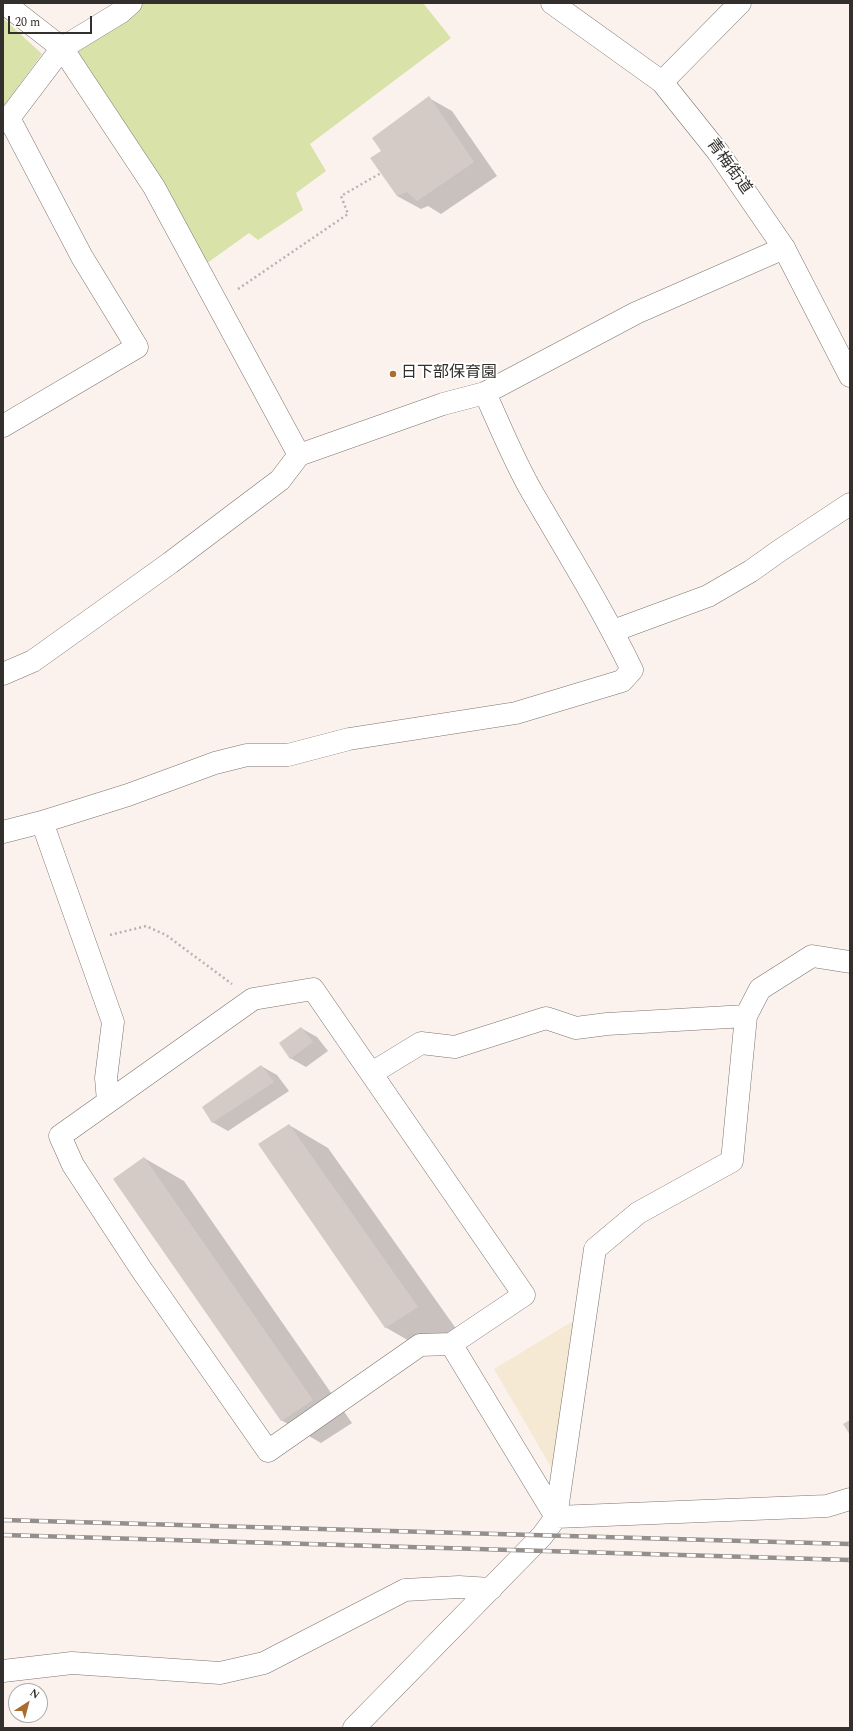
<!DOCTYPE html>
<html>
<head>
<meta charset="utf-8">
<style>
  body { margin:0 }
  #map { position:relative; width:853px; height:1731px; overflow:hidden; background:#fbf2ee; font-family:Spectral,serif }
  canvas { display:block }
  .frame { position:absolute; inset:0; border:4px solid #322f2d; pointer-events:none }
  .north { position:absolute; left:8px; top:1683px; width:40px; height:40px; box-sizing:border-box; background:#fff; border:1px solid #adacab; border-radius:50%; rotate:36deg; font-size:11px; font-weight:700; line-height:16px; text-align:center; color:#322f2d }
  .north::after { content:''; display:block; margin:auto; width:14px; height:18px; background:#aa6c31; clip-path:polygon(50% 0,100% 100%,50% 72%,0 100%) }
  .scale { position:absolute; left:8px; top:16px; width:84px; height:18px; box-sizing:border-box; border:2px solid #322f2d; border-top:0; padding-left:5px; font-size:12px; line-height:14px; white-space:nowrap; color:#322f2d; -webkit-text-stroke:3px #fff; paint-order:stroke }
</style>
</head>
<body>
<div id="map">
<canvas width="853" height="1731"></canvas>
<div class="frame"></div>
<div class="north">N</div>
<div class="scale">20 m</div>
</div>
<script>
const ctx = document.querySelector('canvas').getContext('2d');
ctx.lineJoin = 'round';
function fillPath(path, color) { ctx.fillStyle = color; ctx.fill(path, 'evenodd'); }
function trace(path, color, width, dash) { ctx.strokeStyle = color; ctx.lineWidth = width; ctx.lineCap = dash ? 'butt' : 'round'; ctx.setLineDash(dash || []); ctx.stroke(path); }
function drawText(font, color, halo, rows, align = 'center') {
  ctx.font = font + ' Spectral,"Noto Sans JP",serif'; ctx.lineWidth = 4; ctx.setLineDash([]); ctx.textBaseline = 'middle'; ctx.strokeStyle = halo; ctx.fillStyle = color; for (const [text, x, y, turn = 0] of rows) {
    ctx.save(); ctx.translate(x, y); ctx.rotate((+turn || 0) * Math.PI / 180); ctx.textAlign = isNaN(turn) ? turn : align; if (halo) ctx.strokeText(text, 0, 0); ctx.fillText(text, 0, 0); ctx.restore();
  }
}
fillPath(new Path2D(`
  M578,1318l-23,156 -61,-105z`), '#f5e9d4');
fillPath(new Path2D(`
  M131,3h292l28,35 -141,106 16,27 -30,22 7,17 -45,30 -9,-7 -50,36 -135,-205z
  M3,18l39,36 -39,53z`), '#d9e2a9');
fillPath(new Path2D(`
  M429,98l23,13 45,65 -56,38 -13,-8 -7,3 -24,-13 -15,-45z
  M301,1028l16,9 11,14 -22,16 -16,-9z
  M261,1066l16,9 12,16 -61,40 -16,-9z
  M289,1125l39,23 129,182 -32,20 -40,-23z
  M144,1158l40,23 168,242 -31,20 -40,-23z`), '#0003');
fillPath(new Path2D(`
  M429,96l45,66 -57,39 -10,-9 -10,4 -27,-38 11,-7 -9,-13z
  M301,1027l12,15 -23,17 -11,-16z
  M261,1065l13,17 -62,41 -10,-16z
  M289,1124l129,183 -33,21 -127,-184z
  M144,1157l169,243 -32,21 -168,-242z
  M850,1420v15l-7,-11z`), '#d4cbc7');
const minor = new Path2D(`
  M4,3l58,45 92,139 145,268
  M662,82l78,-79
  M3,426l134,-79 -55,-90 -73,-139 53,-70 59,-36 10,-9
  M613,631l95,-35 43,-25 28,-20 71,-47
  M3,674l30,-13 137,-98 110,-83 19,-25 144,-51 42,-11 151,-80 148,-65
  M42,822l71,200 -7,56 2,23
  M3,832l39,-10 86,-27 87,-32 32,-8h41l61,-16 167,-26 106,-32 10,-11c-30,-62 -65,-118 -100,-178 -18,-31 -32,-66 -47,-99
  M313,989l211,306 -73,49 -31,1 -152,106 -127,-182 -68,-104 -13,-29 193,-137z
  M372,1073l49,-30 34,4 91,-29 30,10 31,-4 139,-8
  M451,1344l105,173
  M556,1517l271,-11 23,-7
  M3,1671l69,-8 148,10 44,-10 141,-73 54,-3 32,2
  M354,1728l188,-192 14,-19 39,-268 43,-36 94,-52 14,-145 14,-27 52,-33 38,6`);
const major = new Path2D(`
  M552,3l110,79 56,70 66,96 66,128`);
trace(minor, '#7c7470', 23);
trace(major, '#7c7470', 23);
trace(new Path2D(`
  M238,289l110,-75 -7,-18 40,-23
  M110,935l36,-9 20,9 66,49`), '#b9b2af', 2.5, [2, 3]);
trace(minor, '#fff', 22);
trace(major, '#fff', 22);
const rail = new Path2D(`
  M3,1520l847,24
  M3,1535l847,25`);
trace(rail, '#958f8c', 4.5);
trace(rail, '#fff', 3, [9]);
for (const [x, y, r, color] of [
  [393,374,4,"#aa6c31"]
]) { const dot = new Path2D(); dot.arc(x, y, r, 0, 2 * Math.PI); ctx.fillStyle = color; ctx.fill(dot); trace(dot, '#fff', 1.5); }
drawText('16px', '#322f2d', '#fff', [
  ["青梅街道",728,167,54]
]);
drawText('16px', '#322f2d', '#fff', [
  ["日下部保育園",401,374]
], 'left');
</script>
</body>
</html>
